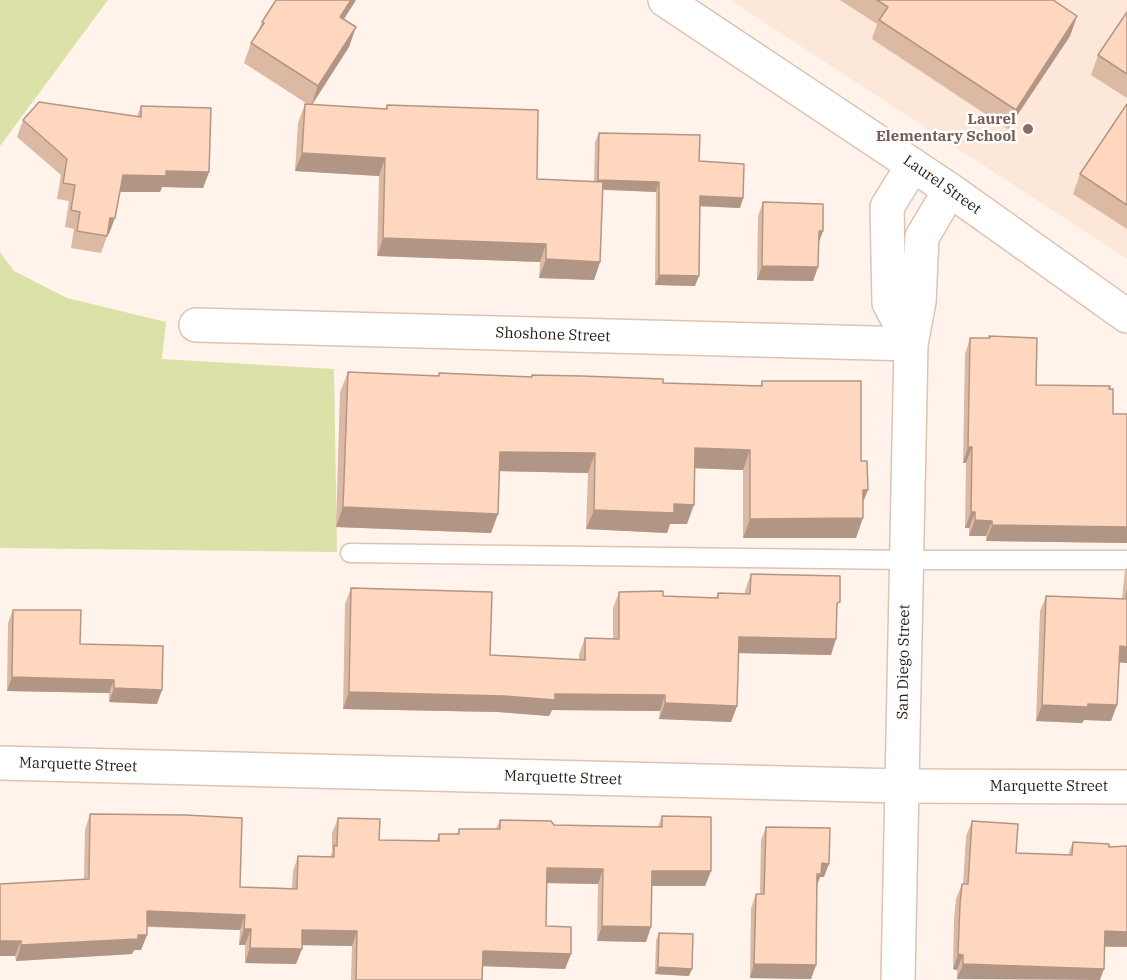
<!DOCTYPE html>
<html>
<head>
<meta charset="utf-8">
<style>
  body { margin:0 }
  canvas { display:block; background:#fff3ec }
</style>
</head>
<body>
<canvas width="1127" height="980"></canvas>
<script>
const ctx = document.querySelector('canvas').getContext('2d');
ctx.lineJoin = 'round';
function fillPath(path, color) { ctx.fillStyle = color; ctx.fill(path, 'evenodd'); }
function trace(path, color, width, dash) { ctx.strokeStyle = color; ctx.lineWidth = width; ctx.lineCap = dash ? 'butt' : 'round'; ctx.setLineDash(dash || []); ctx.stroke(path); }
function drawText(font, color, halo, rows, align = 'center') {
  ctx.font = font + ' "IBM Plex Serif",serif'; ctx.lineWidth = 5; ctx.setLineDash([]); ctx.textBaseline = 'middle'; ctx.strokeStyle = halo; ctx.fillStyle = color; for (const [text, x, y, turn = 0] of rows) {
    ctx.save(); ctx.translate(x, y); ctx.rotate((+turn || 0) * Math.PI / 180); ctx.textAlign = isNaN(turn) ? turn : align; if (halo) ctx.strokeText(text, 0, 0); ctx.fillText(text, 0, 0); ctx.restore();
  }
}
fillPath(new Path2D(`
  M730,0h397v259z`), '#fce7d9');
fillPath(new Path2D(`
  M0,0h108l-108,146z
  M0,252l14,19 53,27 99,24 -4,37 172,10 3,183 -337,-4z`), '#dbe1a7');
const service = new Path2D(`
  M350,553l556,7h221`);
const minor = new Path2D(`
  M196,325l715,19
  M0,763l900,23 227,1`);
const tertiary = new Path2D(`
  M665,0l285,190 177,126
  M911,344l-22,-41 -2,-96 26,-42
  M898,980l13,-636 8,-42 3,-65 28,-47`);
trace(service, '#dec3b1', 21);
trace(minor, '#dec3b1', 36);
trace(tertiary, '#dec3b1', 36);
trace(service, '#fff', 18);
trace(minor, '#fff', 33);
trace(tertiary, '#fff', 33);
fillPath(new Path2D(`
  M840,0h213l24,16 -7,20 -62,93 -136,-90 5,-15z
  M355,2l-11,17 5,28 -37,58 73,4 2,-4 150,74 57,3 1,-40 4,-9 100,28 44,37 -3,10 -40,-2 -5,80 -40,-1 1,-93 -53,-2 -3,72 -6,18 -55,-2 1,-16 -163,-6 2,-80 -84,-5 3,-48 7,-19 4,1 -65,-42 7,-20 7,-11 4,-10z
  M1127,12v86l-36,-23 7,-20z
  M1127,104v125l-54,-35 7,-20z
  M141,106l68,66 -6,16 -41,-1 -2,5h-40l-11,42h-1l-7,19 -30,-5 3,-19 -9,-2 4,-26 -12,-2 4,-24 -44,-38 6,-17 114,-4z
  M763,202l56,40 -1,25 -5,14 -56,-1 1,-64z
  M989,336l47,49 73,4 4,25h14v129l-141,-2v-5h-17v-8h-4l1,-65h-3l2,-109 5,-16h19z
  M348,372l90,4 1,-3 92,4 1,-2 131,8 97,3 2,-5 99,80 2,42 -7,35h-113v-68l-48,-2 -8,56h-17l-3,9 -81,-4 2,-56 -88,-2 -9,62 -155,-6 4,-135z
  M1127,567v96l-8,-1 -2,43 -6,16 -27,-1 -2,3 -46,-2 4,-110 6,-15 76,3 3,-28z
  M751,574l86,37 -6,44 -93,-2 -1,53 -6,16 -72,-3 1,-8 -108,-1 -3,6 -51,-4 -155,-3 2,-105 6,-16 139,67 89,5v-6l6,-16 28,1v-31l6,-16 44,4 53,2 2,-5 27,1v-4z
  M13,610l67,34 77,60 -48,-2v-9l-102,-2 1,-68z
  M90,814l150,73 52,1 1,-17 5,-15 32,1 2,-5v-19l6,-15 41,22 57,1 3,-7h18l2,-5h37l4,-9 54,5 104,2 4,-11 49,55 -6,15h-53l-6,56 -49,-1 1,-57 -51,-1 -1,43 25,28 -6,15 -82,-3 -1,14h-131l1,-34 -50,-1 -6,19 -51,-1v-18h-6l1,-15 -93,-3v8l-6,15h-7l-2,4 -116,7 -1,-5h-15v-72l84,-5 1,-49z
  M972,821l44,32 52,2 5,-13 36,5 18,-1v101h-22l-148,32v-9l-4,-1 1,-50 2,-20 6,-15h1l3,-48z
  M766,827l58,50h-4l-3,8 -1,80 -5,14 -61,-1 1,-70 5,-14h4l1,-54z
  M659,933l30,43 -34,-2 1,-34z`), '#dbb9a3');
fillPath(new Path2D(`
  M351,0h5l-23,36 7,-19z
  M1077,16l-7,20 -62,93 8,-19z
  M356,27l-7,20 -38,59 7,-20z
  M302,153l83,5 -6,18 -84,-5z
  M166,171l43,1 -6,16 -41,-1 -2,5h-43l6,-17z
  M598,180l61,2 -3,10 -62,-3z
  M700,196l43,2 -3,10 -44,-2z
  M110,218h5l-6,16h-5z
  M819,231h4l-5,14z
  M383,238l163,6 -6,18 -163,-6z
  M546,259l54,3 -6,18 -55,-2z
  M762,266l56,1 -5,14 -56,-1z
  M659,275l40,1 -4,10 -40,-1z
  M968,447h4l-6,16h-3z
  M695,448l55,2 -7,20 -55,-2z
  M500,452l95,1 -7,20 -95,-2z
  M863,490h5l-8,20z
  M674,504l20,1 -7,19h-17l-3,9 -81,-4 8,-19z
  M343,507l155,7 -7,19 -155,-6z
  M971,512h4l-6,16h-4z
  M863,518l-7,20h-113l7,-19z
  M975,520l17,1 -6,15h-17z
  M992,525l135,2v16l-141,-2z
  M739,637l97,2 -5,16 -98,-2z
  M1120,646l7,1v16l-13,-1z
  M12,677l102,3 -5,13 -102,-2z
  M114,688l48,2 -5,14 -48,-2z
  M349,692l206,2 110,1 -5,16 -108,-1 -3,6 -51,-4 -155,-3z
  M665,703l72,3 -6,16 -72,-3z
  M1088,704l29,1 -6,16 -27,-1 -2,3 -46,-2 6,-16z
  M822,863l7,1 -5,13h-4l-4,11h-4z
  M547,868l56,1 -5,15 -56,-1z
  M652,871h59l-6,15h-58z
  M147,911l98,4 -5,15 -99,-4z
  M602,926l49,1 -5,15 -49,-1z
  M244,929h7l-6,16h-6z
  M302,930l55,1 -5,15 -56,-1z
  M1105,931l22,1v15l-27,-1z
  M138,935h9l-6,15h-7l-2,4 -116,7 5,-16z
  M0,941h21l-6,15h-15z
  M250,948l52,1 -6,15 -51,-1z
  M483,951l88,3 -6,15 -88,-3z
  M958,954l5,1 -6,15 -4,-1z
  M754,964l62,1 -5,14 -61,-1z
  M963,964l141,5 -4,11 -143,-1z
  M658,967l34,2 -3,7 -34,-2z`), '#b29685');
const building = new Path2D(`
  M276,0h75l-11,17 16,10 -38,59 -67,-43 13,-20 -2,-1z
  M877,0h176l24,16 -61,94 -137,-90 9,-13z
  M1127,12v62l-29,-19z
  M39,102l102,15v-11l70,2 -2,64 -43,-1v5l-43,-1 -8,43h-5l-3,18 -30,-5 3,-19 -9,-2 4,-25 -12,-2 4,-24 -44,-39z
  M305,104l82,5v-4l151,5 -1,69 66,3 -3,80 -54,-3v-15l-163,-6 2,-80 -83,-5z
  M1127,104v101l-47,-31z
  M599,133l101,2 -1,26 45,3 -1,34 -43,-2 -1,80 -40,-1v-93l-61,-2z
  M763,202l60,2v27h-4l-1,36 -56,-1z
  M989,336l48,2 -1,47 74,1 -1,3h4v25h14v113l-135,-2v-4l-17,-1v-8h-4l1,-65h-4l2,-109h20z
  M348,372l91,4v-3l93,4v-2l50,1 81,3v4l99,3v-5h99v80h6l1,29h-5v28l-113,1v-69l-55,-2 -1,57 -20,-1v9l-80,-3 1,-57 -95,-1 -2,62 -155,-7z
  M751,574l89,2v26l-3,1 -1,36 -97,-2 -2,69 -72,-3v-8l-110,-1v6l-51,-4 -155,-4 2,-104 141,4 -2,63 95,5v-22l34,1v-47l44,-1v5l55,2v-5l32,1z
  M1127,591v56l-7,-1 -3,59 -29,-1v3l-46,-2 4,-109 80,3z
  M13,610h68l-1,34 83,2 -1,44 -48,-2v-8l-102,-3z
  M90,814l95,1 57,3 -2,69 57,2 1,-33 36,1v-12l3,1 1,-28 42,1 -1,21 60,1v-7h20v-5h41v-9l51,1 3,4 108,2v-11l49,1v54h-59l-1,56 -49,-1 1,-57 -56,-1 -1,58 25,1v27l-88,-3 -1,29h-126l1,-49 -55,-1v19l-52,-1 1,-19h-7l1,-14 -98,-4v24h-9v4l-117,6v-4h-21v-57l89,-5z
  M972,821l46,3 -2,29 56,2 1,-13 36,2v3l18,-1v86l-22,-1 -1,38 -141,-5v-9l-5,-1 2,-50 2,-20h6z
  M766,827l64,1 -1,36 -7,-1 -1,11h-4l-1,91 -62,-1 2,-70h8z
  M659,933l34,1 -1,35 -34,-2z`);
fillPath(building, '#ffd7be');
trace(building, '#b29685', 1.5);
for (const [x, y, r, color] of [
  [1028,129,6,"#8d6e63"]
]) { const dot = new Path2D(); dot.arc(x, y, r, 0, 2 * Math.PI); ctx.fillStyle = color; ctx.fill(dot); trace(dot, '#fff', 2); }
drawText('bold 15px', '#785e54', '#fff', [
  ["Laurel",1016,120],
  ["Elementary School",1016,137]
], 'right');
drawText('15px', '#271d16', '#fff', [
  ["Laurel Street",942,185,35],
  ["Shoshone Street",553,335,2],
  ["San Diego Street",904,662,-89],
  ["Marquette Street",78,765,2],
  ["Marquette Street",563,778,2],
  ["Marquette Street",1049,787]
]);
</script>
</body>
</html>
